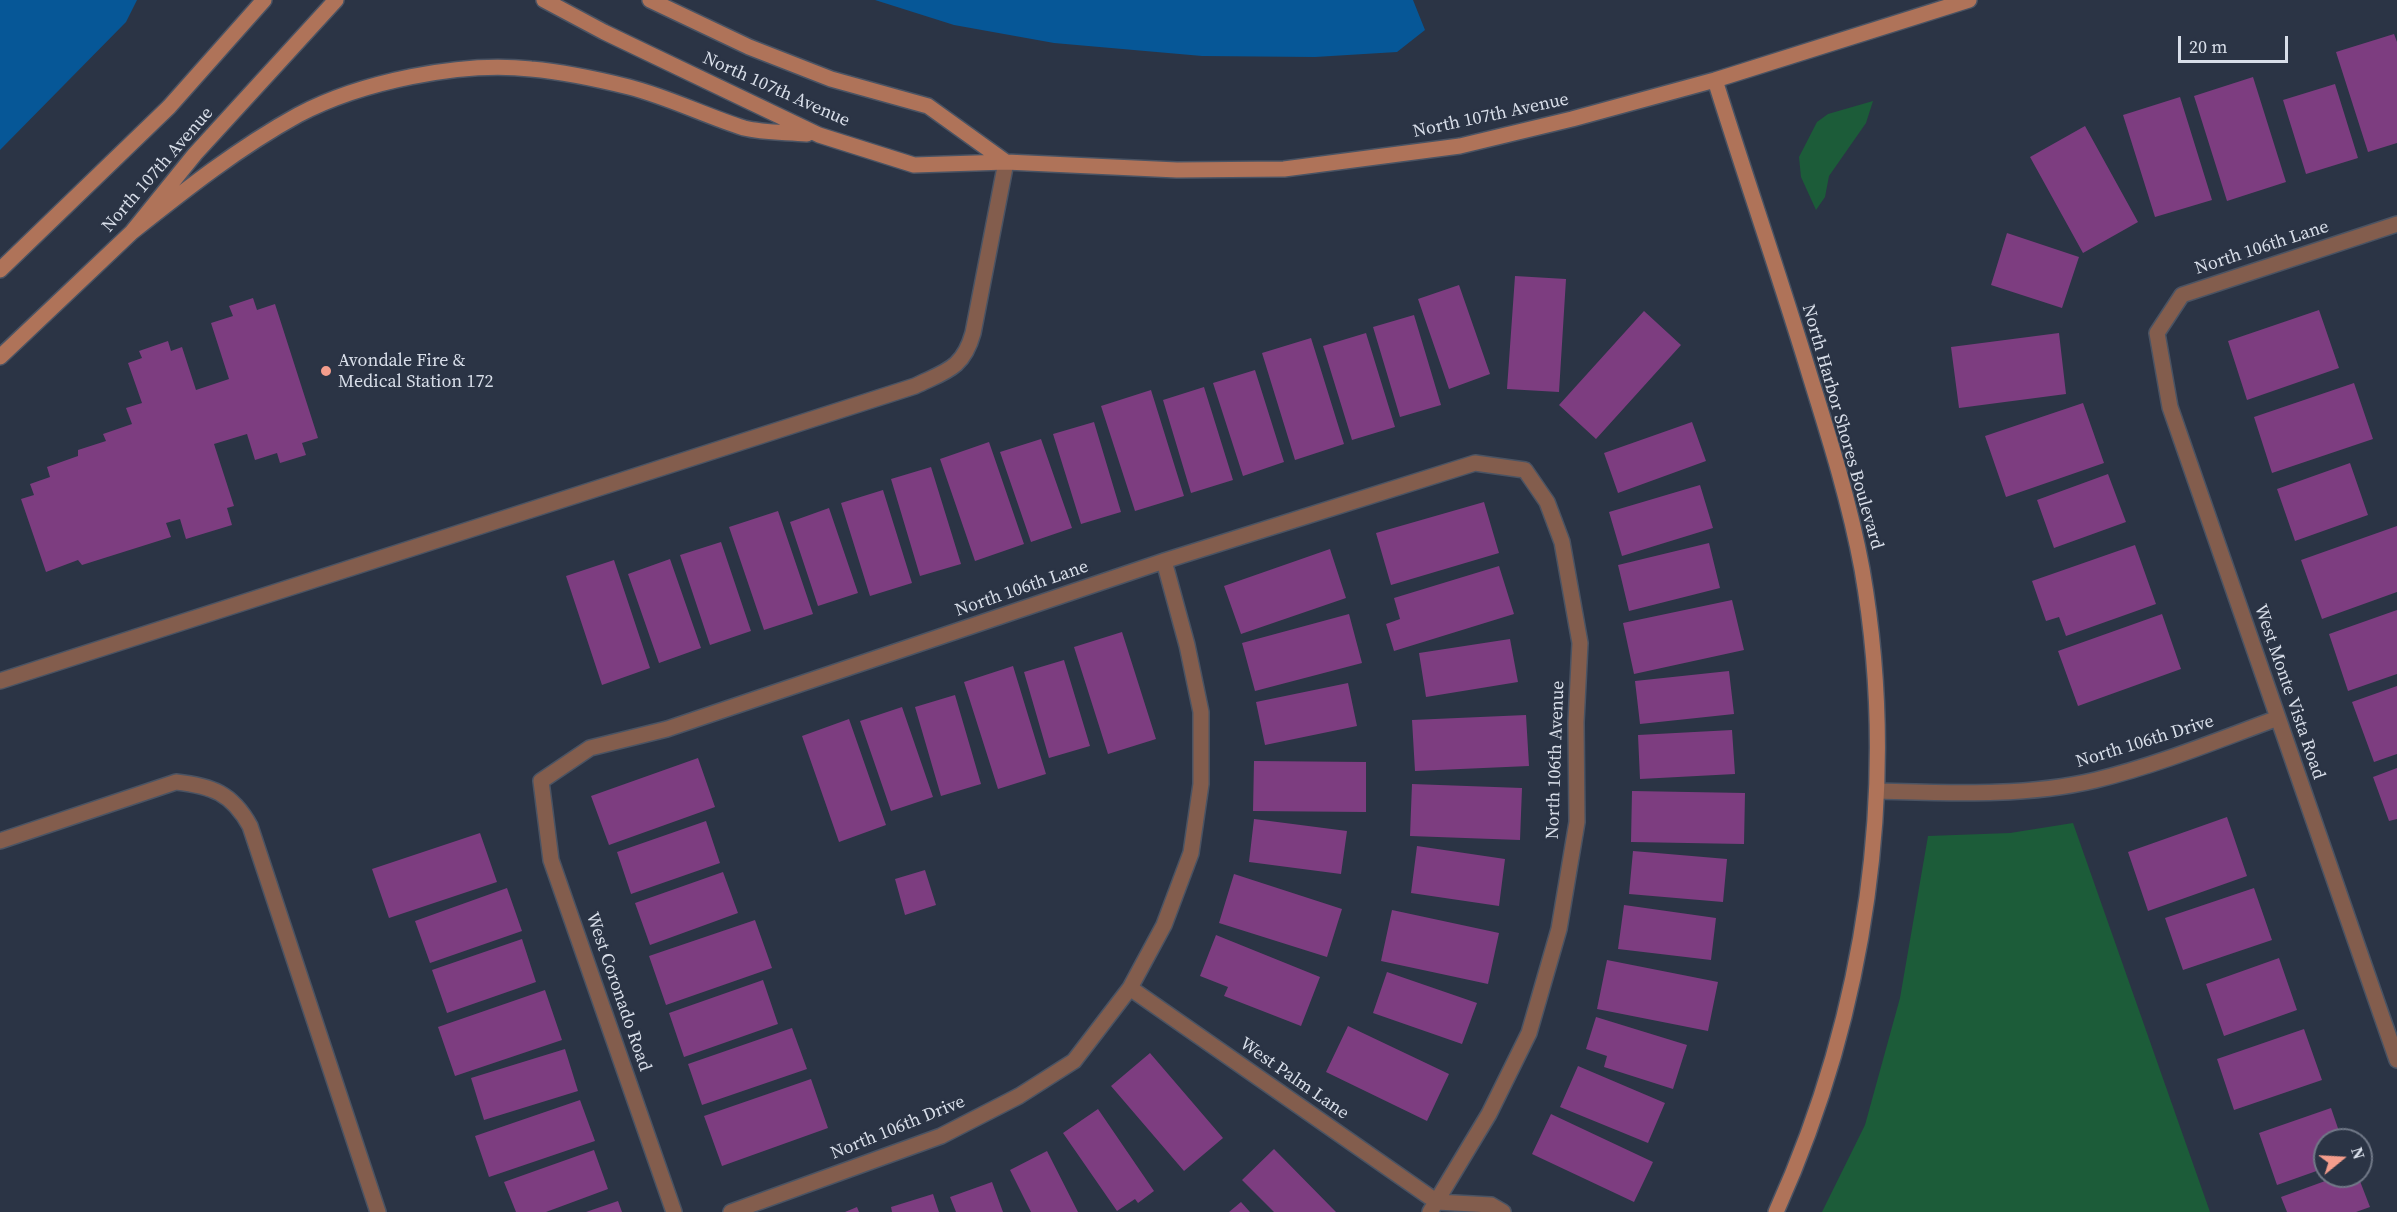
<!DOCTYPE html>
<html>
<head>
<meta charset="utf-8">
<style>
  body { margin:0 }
  #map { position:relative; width:2397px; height:1212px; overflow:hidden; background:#2b3445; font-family:"Source Serif 4",serif }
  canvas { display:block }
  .north { position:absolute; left:2313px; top:1128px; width:60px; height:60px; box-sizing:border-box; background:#2b3445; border:2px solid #707887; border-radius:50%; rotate:72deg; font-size:16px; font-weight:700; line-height:24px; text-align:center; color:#d8dee9 }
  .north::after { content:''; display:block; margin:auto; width:21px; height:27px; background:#f49d8c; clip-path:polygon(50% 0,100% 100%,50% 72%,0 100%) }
  .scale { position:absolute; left:2178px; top:36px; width:110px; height:27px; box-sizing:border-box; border:3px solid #d8dee9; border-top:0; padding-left:8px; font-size:18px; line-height:21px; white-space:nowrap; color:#d8dee9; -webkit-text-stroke:4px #2b3445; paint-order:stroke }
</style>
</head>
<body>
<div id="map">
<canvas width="2397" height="1212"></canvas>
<div class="north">N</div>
<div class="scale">20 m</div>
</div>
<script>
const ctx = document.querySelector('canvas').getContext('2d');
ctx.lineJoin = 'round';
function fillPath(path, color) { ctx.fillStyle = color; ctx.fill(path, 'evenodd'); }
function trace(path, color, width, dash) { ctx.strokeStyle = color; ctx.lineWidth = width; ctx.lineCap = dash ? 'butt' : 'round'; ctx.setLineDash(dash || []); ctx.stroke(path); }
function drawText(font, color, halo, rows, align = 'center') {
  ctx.font = font + ' "Source Serif 4",serif'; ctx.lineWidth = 5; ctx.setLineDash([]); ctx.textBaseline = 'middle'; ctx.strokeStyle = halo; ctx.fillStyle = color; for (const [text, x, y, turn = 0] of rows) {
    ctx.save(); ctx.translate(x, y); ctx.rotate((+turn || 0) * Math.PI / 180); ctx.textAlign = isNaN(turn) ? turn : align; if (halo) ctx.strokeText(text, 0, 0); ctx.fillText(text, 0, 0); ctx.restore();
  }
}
fillPath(new Path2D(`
  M1873,101l-7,22 -37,53 -4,21 -9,13 -15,-33 -2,-20 18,-35 11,-8z
  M2073,823l137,389h-388l43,-87 35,-127 28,-162 82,-3z`), '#1c5c39');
fillPath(new Path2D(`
  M0,0h137l-11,22 -126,128z
  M875,0h538l12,30 -28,22 -82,5 -113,-1 -148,-13 -100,-18z`), '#065797');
fillPath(new Path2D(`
  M2394,34l3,8v101l-29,9 -32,-100z
  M2253,77l33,105 -59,19 -33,-105z
  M2335,84l23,74 -52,16 -23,-74z
  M2180,97l32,103 -57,17 -32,-102z
  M2085,126l53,96 -55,31 -53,-96z
  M2007,233l72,24 -17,51 -71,-23z
  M1515,276l51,3 -7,113 -52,-3z
  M1459,285l31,89 -41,15 -31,-90z
  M253,298l4,12 18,-6 43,134 -16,5 4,12 -26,8 -3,-10 -22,7 -8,-26 -33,10 20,62 -7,2 5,17 -46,14 -6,-20 -14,4 5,14 -89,28 -4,-5 -32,12 -25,-73 13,-4 -4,-11 20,-7 -3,-10 31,-11v-6l28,-9 -3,-7 29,-10 -6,-16 16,-5 -14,-40 14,-5 -3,-7 29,-10 3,10 11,-4 14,43 33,-11 -18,-56 22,-7 -4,-10z
  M2319,310l20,58 -92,32 -19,-59z
  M1644,311l37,34 -85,94 -37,-34z
  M1414,315l27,90 -41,12 -27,-90z
  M1366,333l29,94 -43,13 -29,-94z
  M2059,333l7,61 -107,14 -8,-61z
  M1311,338l33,106 -49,16 -33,-107z
  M1255,370l29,92 -41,14 -30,-93z
  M2354,383l19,56 -101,34 -18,-56z
  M1204,387l29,93 -42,13 -28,-93z
  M1151,390l33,106 -49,15 -34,-105z
  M2083,403l21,60 -98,34 -21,-61z
  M1094,422l27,90 -40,12 -28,-90z
  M1692,422l14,39 -88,32 -14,-40z
  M1041,439l31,89 -41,14 -31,-90z
  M989,442l35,102 -49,17 -35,-102z
  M2350,463l18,52 -73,26 -18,-52z
  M931,467l30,97 -41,12 -29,-97z
  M2108,474l18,48 -72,26 -17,-48z
  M1700,485l13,43 -91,28 -13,-44z
  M883,490l29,93 -42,13 -29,-93z
  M1484,502l15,51 -108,32 -15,-52z
  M829,508l29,85 -40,13 -28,-84z
  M778,511l35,103 -49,16 -35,-103z
  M2397,526v66l-75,27 -21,-59z
  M721,542l30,89 -41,14 -30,-90z
  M1709,543l11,45 -91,23 -11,-46z
  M2135,545l21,59 -90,32 -7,-19 -13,4 -14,-40z
  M1330,549l16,49 -105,36 -17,-48z
  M670,559l31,89 -42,15 -31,-89z
  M614,560l36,108 -48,17 -36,-109z
  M1499,566l15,48 -120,37 -8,-27 14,-5 -6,-21z
  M1732,600l12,50 -110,24 -11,-51z
  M2397,610v64l-49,17 -19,-57z
  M1349,614l13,49 -107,28 -13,-48z
  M2162,614l19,55 -103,37 -20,-55z
  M1122,632l34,107 -48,15 -34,-107z
  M1510,639l8,43 -92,15 -7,-44z
  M1064,660l26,86 -41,12 -25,-86z
  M1013,666l33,108 -48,15 -34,-107z
  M1729,671l5,43 -94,10 -5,-43z
  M1348,683l9,43 -92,19 -9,-43z
  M2397,686v68l-23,8 -22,-60z
  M955,695l26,89 -40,12 -26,-89z
  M902,707l31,90 -42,14 -31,-90z
  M1526,715l3,51 -114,5 -3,-51z
  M849,719l37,106 -47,17 -37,-106z
  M1732,730l3,44 -95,5 -2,-44z
  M698,758l17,49 -106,38 -18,-49z
  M1254,761l112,1v50l-113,-1z
  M2397,768v51l-8,2 -16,-44z
  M1412,784l110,4 -2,52 -110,-4z
  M1632,791l113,2 -1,51 -113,-2z
  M2227,817l20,59 -99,35 -20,-59z
  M1254,819l93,12 -6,43 -92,-12z
  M706,821l14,42 -89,31 -14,-42z
  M480,833l17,49 -108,36 -17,-49z
  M1417,846l88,13 -6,47 -88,-13z
  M1633,851l94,8 -4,43 -94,-8z
  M925,870l11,35 -31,10 -10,-36z
  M723,872l15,41 -88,32 -15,-42z
  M1234,874l108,35 -15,48 -108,-34z
  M507,888l15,43 -92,32 -15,-42z
  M2254,888l18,52 -89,30 -18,-52z
  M1624,905l92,13 -5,42 -93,-11z
  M1392,910l107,23 -11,51 -107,-23z
  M755,920l17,48 -106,37 -17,-49z
  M1216,935l104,42 -19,49 -77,-30 4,-9 -28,-11z
  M522,939l14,43 -89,31 -15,-43z
  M2279,958l18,52 -73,26 -18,-52z
  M1607,960l111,22 -10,49 -111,-22z
  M1387,972l90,31 -15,41 -89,-31z
  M763,980l15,44 -94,33 -15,-44z
  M545,990l17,50 -107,36 -17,-49z
  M1596,1017l91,28 -14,44 -69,-22 3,-11 -21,-7z
  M1348,1026l101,48 -22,47 -101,-49z
  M792,1028l15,41 -105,36 -14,-41z
  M2304,1029l18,51 -88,30 -17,-51z
  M565,1049l13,42 -94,29 -13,-42z
  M1150,1053l73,85 -39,33 -73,-85z
  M1578,1066l87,37 -17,40 -88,-36z
  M811,1079l17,49 -106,38 -18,-50z
  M580,1100l15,41 -106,36 -14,-41z
  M2331,1108l11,32h-17v28l-48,17 -18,-52z
  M1098,1109l56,82 -16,12 -3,-4 -18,12 -54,-78z
  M1551,1114l102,48 -19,40 -102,-48z
  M1274,1149l62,63h-62l-32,-32z
  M594,1150l14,39 -62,23h-30l-12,-30z
  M1047,1151l31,61h-47l-21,-42z
  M2339,1176h19l12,31 -14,5h-69l-6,-15z
  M992,1182l11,30h-47l-6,-15z
  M933,1194l6,18h-47l-1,-5z
  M618,1201l4,11h-36z
  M1241,1202l9,10h-21z
  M857,1207l2,5h-14z`), '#7d3d80');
const lane = new Path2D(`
  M0,681l915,-295c31,-15 48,-17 58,-53l33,-171
  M0,841l176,-59c36,4 56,11 74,44l128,386`);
const street = new Path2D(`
  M2397,224l-215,71 -25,38 13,74 227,653
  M1877,791c72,2 148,6 219,-11 62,-15 122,-40 182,-62
  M1130,988l307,214 54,3 12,7
  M674,1212l-123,-352 -10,-79 49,-33 77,-19 497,-168 311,-98 50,7 22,32 15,40 18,101 -4,79 1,100 -18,107 -30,104 -40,81 -59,98
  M731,1212l210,-76 78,-40 55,-35 56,-73 34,-63 27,-72 10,-69v-72l-14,-67 -23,-84`);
const secondary = new Path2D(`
  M544,0l60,32 215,103 95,30 92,-3 171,8 107,-1 176,-23 112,-27 143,-39 254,-80
  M650,0l99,47 82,32 97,27 78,56
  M1715,80c31,99 65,197 95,296 20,64 40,128 52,193 38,217 4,444 -86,643
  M132,232c53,-42 106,-84 166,-117 62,-33 163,-54 233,-46 33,3 66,10 98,18 39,10 77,29 115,41 20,5 43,4 63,6
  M0,270l169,-163 95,-107
  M0,357l132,-125 63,-78 141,-154`);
trace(lane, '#4a5363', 18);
trace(street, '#4a5363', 18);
trace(secondary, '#4a5363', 18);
trace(lane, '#835d4d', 15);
trace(street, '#835d4d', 15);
trace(secondary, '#af7359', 15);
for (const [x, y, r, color] of [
  [326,371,6,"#f49d8c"]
]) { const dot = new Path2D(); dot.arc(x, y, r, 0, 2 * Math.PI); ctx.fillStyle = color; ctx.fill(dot); trace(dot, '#2b3445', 2); }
drawText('18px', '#d8dee9', '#2b3445', [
  ["North 107th Avenue",776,90,24],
  ["North 107th Avenue",1491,116,-12],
  ["North 107th Avenue",158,170,-49],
  ["North 106th Lane",2262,248,-18],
  ["North Harbor Shores Boulevard",1842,427,74],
  ["North 106th Lane",1022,589,-19],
  ["West Monte Vista Road",2289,692,71],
  ["North 106th Drive",2145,742,-17],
  ["North 106th Avenue",1556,760,-88],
  ["West Coronado Road",618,992,71],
  ["West Palm Lane",1294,1079,35],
  ["North 106th Drive",898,1128,-22]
]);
drawText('18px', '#d8dee9', '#2b3445', [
  ["Avondale Fire &",338,361],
  ["Medical Station 172",338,382]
], 'left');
</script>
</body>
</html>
